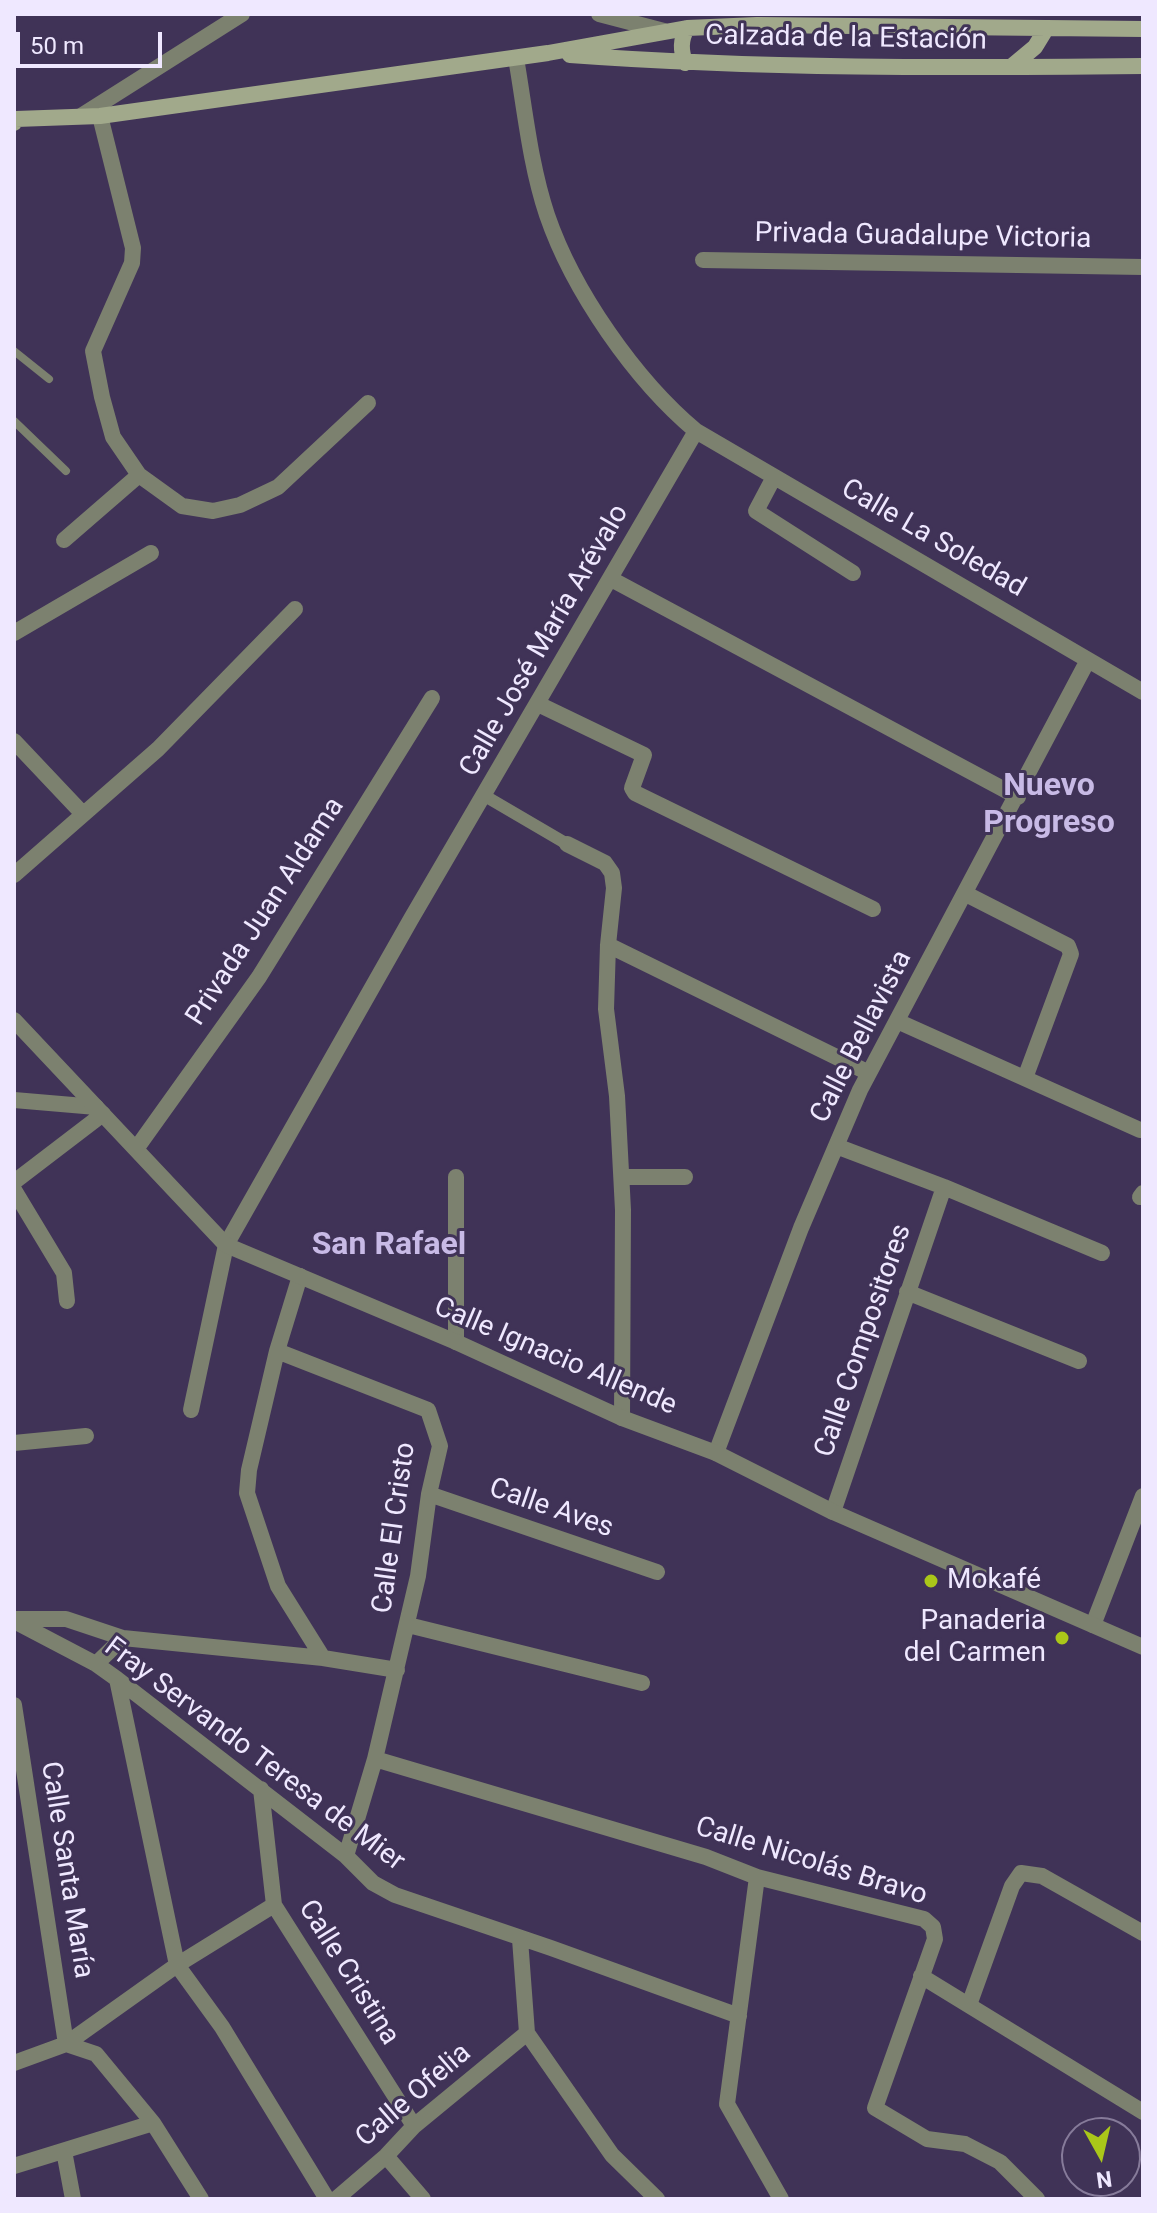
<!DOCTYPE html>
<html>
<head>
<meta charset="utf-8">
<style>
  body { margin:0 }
  #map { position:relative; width:1157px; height:2213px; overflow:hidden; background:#403357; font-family:Roboto,sans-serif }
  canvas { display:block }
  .frame { position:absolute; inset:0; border:16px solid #efe8ff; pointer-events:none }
  .north { position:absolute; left:1061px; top:2117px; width:80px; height:80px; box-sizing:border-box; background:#403357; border:2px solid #867b9a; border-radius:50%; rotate:172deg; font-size:22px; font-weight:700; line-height:32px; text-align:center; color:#efe8ff }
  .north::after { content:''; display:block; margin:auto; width:28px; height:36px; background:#aac719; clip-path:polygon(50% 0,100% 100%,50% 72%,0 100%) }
  .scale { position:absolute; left:16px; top:32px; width:146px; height:36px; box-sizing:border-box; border:4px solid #efe8ff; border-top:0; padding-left:10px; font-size:24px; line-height:28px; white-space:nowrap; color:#efe8ff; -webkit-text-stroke:6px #403357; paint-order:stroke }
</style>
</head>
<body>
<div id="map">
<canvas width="1157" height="2213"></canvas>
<div class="frame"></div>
<div class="north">N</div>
<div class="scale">50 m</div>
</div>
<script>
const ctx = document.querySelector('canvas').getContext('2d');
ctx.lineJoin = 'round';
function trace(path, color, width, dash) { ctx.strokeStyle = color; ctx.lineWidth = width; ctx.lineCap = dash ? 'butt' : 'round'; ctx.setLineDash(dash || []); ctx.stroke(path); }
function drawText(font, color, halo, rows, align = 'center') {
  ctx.font = font + ' Roboto,sans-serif'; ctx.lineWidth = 6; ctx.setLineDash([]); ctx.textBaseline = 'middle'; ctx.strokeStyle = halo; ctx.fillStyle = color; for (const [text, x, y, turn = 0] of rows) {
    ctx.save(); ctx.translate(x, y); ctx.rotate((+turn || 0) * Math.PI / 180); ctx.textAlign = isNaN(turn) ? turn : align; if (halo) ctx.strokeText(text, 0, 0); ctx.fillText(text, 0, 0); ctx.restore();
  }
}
trace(new Path2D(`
  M14,351l35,28
  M14,421l52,50`), '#7c816f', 8);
trace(new Path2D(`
  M485,796l82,48`), '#7c816f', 12);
trace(new Path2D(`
  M599,14l65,17
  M516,58c9,52 14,106 31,157 26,76 88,165 149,216l447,261
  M81,116l161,-102
  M100,116l33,132 -1,15 -39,88 9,46 11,40 26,38 43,31 31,5 27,-6 38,-18 90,-84
  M703,260l440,7
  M774,477l-18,34 97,62
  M64,540l75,-65
  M611,579l407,218
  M14,633l137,-80
  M538,704l106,51 -12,33 3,5 238,116
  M14,741l69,73
  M567,844l38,19 7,10 2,15 -6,57 -2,64 11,87 6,114 -1,208
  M14,875l144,-126 137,-140
  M966,894l102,52 3,8 -46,124
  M608,945l261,128
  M897,1021l243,109
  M14,1100l82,7
  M836,1146l108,41 158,66
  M136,1149l123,-172 173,-279
  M622,1177h63
  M14,1182l89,-68
  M14,1190l50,83 3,28
  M1140,1197l3,-4
  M300,1276l-23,75 -28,119 -2,23 31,93 45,72
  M907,1292l172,69
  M456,1342v-165
  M277,1351l151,59 12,36 -11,48 -11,82 -43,183 -29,97
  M191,1410l35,-165 185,-326 285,-488
  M14,1443l72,-7
  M716,1453l85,-225 59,-138 228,-430
  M429,1494l228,78
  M833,1512l111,-325
  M14,1619h52l57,19 200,20 74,12
  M14,1621l82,43 21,15 229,177 27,27 22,12 156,53 188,68
  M408,1625l234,58
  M1093,1625l50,-129
  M96,1664l27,-26
  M117,1679l60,286 45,62 105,172
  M14,1705l52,339
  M375,1759l331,98 51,20 167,42 9,8 2,12 -60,169 52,31 38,5 35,18 37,37
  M261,1789l13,116 140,221
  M757,1877l-30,227 54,95
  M520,1939l7,94 85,122 45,44
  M921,1976l222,136
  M969,2005l43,-119 9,-13 21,3 101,57
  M66,2044l30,10 57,69 48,76
  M14,2063l52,-19 111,-79 97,-60
  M64,2151l9,48
  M386,2156l37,43
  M14,2166l139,-43
  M336,2199l50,-43 28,-30 113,-93`), '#7c816f', 16);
trace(new Path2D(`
  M14,1020l212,225 230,97 166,76 94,35 117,59 310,135`), '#7c816f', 16);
trace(new Path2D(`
  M570,55c190,14 382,13 573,11
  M685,63c-4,-13 -5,-22 2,-35
  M1011,67l24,-20 11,-18
  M14,123l2,-4 84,-3 448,-63 139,-25 70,-3 386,4`), '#a1a98b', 16);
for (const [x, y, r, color] of [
  [931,1581,8,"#aac719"],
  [1062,1638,8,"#aac719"]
]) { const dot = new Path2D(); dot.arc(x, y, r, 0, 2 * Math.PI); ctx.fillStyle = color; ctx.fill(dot); trace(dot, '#403357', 3); }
drawText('28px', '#efe8ff', '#403357', [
  ["Calzada de la Estación",846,39,1],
  ["Privada Guadalupe Victoria",923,237,1],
  ["Calle La Soledad",933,539,30],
  ["Calle José María Arévalo",545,641,-60],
  ["Privada Juan Aldama",266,912,-57],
  ["Calle Bellavista",862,1037,-63],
  ["Calle Compositores",864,1341,-71],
  ["Calle Ignacio Allende",555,1357,23],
  ["Calle Aves",551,1509,19],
  ["Calle El Cristo",395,1528,-82],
  ["Fray Servando Teresa de Mier",254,1755,37],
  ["Calle Nicolás Bravo",811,1862,17],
  ["Calle Santa María",66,1870,81],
  ["Calle Cristina",348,1973,58],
  ["Calle Ofelia",414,2096,-41]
]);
drawText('28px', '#efe8ff', '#403357', [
  ["Mokafé",947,1581],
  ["Panaderia",1046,1622,"right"],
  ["del Carmen",1046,1654,"right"]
], 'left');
drawText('bold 32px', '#c8bae6', '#403357', [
  ["Nuevo",1049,787],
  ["Progreso",1049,824],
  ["San Rafael",389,1246]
]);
</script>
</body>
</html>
